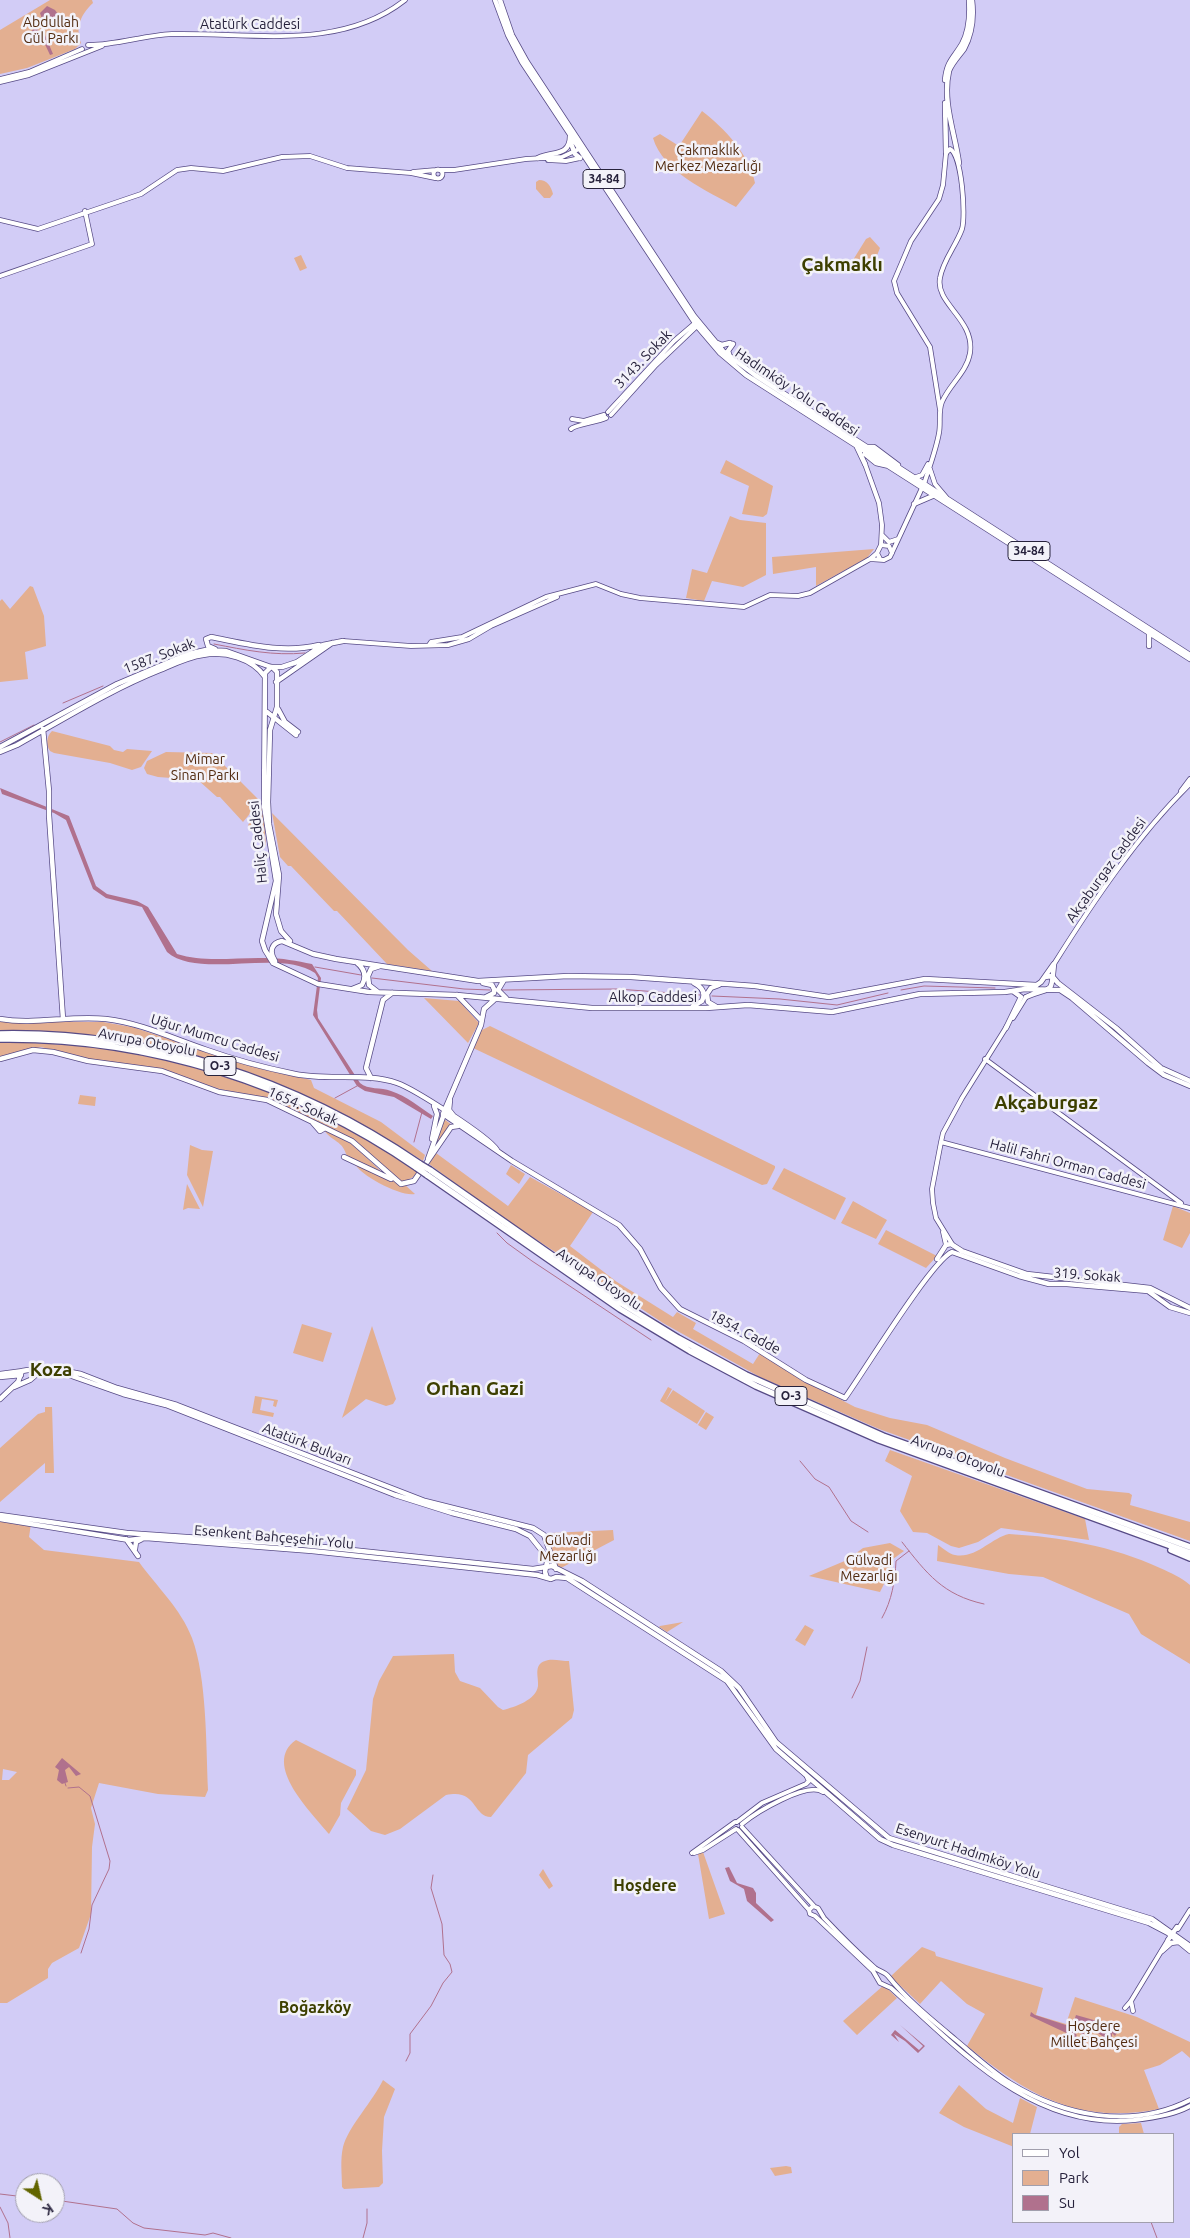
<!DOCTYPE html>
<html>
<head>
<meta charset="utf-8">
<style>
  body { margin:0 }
  #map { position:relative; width:1190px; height:2238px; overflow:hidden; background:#d2ccf6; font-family:Ubuntu,sans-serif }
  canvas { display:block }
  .legend { position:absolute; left:1012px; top:2133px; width:162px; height:90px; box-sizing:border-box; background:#f3f2f9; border:1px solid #a19fad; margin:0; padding:6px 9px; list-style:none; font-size:15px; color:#27223c }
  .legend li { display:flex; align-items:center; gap:10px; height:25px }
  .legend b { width:25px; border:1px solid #a19fad }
  .north { position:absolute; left:15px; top:2173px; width:50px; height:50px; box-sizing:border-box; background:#f3f2f9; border:1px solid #a19fad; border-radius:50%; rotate:145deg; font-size:14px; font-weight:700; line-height:20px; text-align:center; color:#27223c }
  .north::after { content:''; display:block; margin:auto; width:18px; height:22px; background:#626500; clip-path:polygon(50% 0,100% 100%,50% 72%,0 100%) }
</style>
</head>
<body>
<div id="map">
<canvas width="1190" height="2238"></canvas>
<ul class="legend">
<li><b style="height:6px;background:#fff"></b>Yol</li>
<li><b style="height:14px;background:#e3af91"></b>Park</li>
<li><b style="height:14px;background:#b0718d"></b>Su</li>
</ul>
<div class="north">K</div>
</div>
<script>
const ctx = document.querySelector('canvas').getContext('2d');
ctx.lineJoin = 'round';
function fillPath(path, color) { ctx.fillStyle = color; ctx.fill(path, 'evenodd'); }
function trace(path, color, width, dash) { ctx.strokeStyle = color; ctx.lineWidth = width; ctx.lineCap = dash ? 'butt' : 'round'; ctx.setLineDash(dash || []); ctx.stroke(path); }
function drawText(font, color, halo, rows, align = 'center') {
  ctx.font = font + ' Ubuntu,sans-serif'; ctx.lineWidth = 5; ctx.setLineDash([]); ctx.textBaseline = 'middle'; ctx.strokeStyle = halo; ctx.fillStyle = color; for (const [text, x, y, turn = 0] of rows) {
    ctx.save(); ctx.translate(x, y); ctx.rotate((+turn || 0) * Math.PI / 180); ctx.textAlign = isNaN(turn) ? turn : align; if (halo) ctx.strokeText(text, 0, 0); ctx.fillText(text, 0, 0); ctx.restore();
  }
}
fillPath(new Path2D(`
  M50,0h42l1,3c-12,11 -18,24 -12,40l-6,6 -48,19 -27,6v-44z
  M702,111c22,17 48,44 53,72l-19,24c-29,-16 -73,-35 -83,-69l7,-4 19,12z
  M539,180c8,0 12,6 14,14l-3,4h-6l-8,-9v-7z
  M870,237l10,11 -10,25 -17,-13 13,-21z
  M301,255l6,13 -7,3 -6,-13z
  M726,460l47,26 -6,28 -4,3 -21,-3 7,-28 -29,-13z
  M730,516l10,4 26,3v52l-23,12 -31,-6 -8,20 -18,-3 6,-29 15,4z
  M874,549l-7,9 -51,28v-19l-43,7 -1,-17z
  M30,586l3,1 11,29 2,30 -21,6 3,27 -28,3v-81l2,-2 8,10z
  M52,731l58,15 4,4 9,2 4,-3 25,2 -11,16 -9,3 -22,-7 -56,-10 -4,-2c-4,-6 -4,-14 2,-20z
  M166,752l46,1 46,46v5l-15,18 -23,-25h-3l-19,-17 -40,-3 -11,-3 -3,-6 3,-7z
  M261,807l2,1 3,38 -18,-21z
  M272,813l136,137 24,21 -45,-7 -50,-53h-3l-43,-45h-3l-8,-9z
  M424,998l35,3 20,22 -11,20z
  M0,1021l103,1 29,5 130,42 49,11 3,8 67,34 44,33 -2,6c-126,-82 -271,-132 -423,-130z
  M490,1026l285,140v2l-8,16 -5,1 -291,-138 9,-16z
  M18,1042c25,2 50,2 76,5 94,13 189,44 272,91 17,10 34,23 51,34l-4,5 -11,6 -17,-13 -30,-30 -87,-41 -49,-10 -56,-19 -72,-10 -50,-13 -41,10v-14z
  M80,1095l16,2 -1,9 -17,-2z
  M444,1119l8,6 -19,27z
  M324,1130l28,14 31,29 -36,-16c-4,-17 -15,-15 -23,-27z
  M190,1145l12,5 11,1 -10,56 -16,-32z
  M436,1153l72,53 22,-29 63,35 -23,34 47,36 56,35 4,-5 19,11 -3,6 60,35 7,-11 39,25 56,29 35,11 37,7 78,33 82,31 42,4 3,2 -2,10 60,17v19l-311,-112 -119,-52 -97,-54 -167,-110 -67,-49z
  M354,1163l50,21 11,10c-14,3 -54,-18 -61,-31z
  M511,1165l14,9 -6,10 -13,-10z
  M784,1168l62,30 -11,22 -63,-31z
  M187,1184l13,25 -12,-1 -5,2z
  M853,1201l34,19 -11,19 -35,-16z
  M1173,1206l17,7v20l-8,15 -19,-8z
  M886,1230l51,26 -11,12 -48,-24z
  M302,1324l30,9 -9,29 -30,-9z
  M372,1326l24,73 -3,5 -7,2 -20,-7 -24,19z
  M668,1387l4,2 -7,13 8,-12 32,21 -8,13 -37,-23z
  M255,1396l23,4 -2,7 -3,-1 1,-5 -12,-2 -2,11 14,3 -1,4 -21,-4z
  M45,1407h7l2,66h-9v-10l-45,39v-54l38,-34 7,-2z
  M706,1412l8,5 -8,13 -8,-5z
  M890,1450l195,69 4,21 -88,-12 -23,14 -19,6 -8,-2 -24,-13 -14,-1 -13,-21 12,-35 -27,-15z
  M0,1519l31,5 -2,13 15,13 95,12c18,25 42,47 53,76 15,40 14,108 16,152l-3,7 -47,-3 -59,-11 -8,25 4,16 -3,23 -1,67 -12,34 -27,15 -4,6v9l-41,25h-7zM3,1769l14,3 -8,8h-7z
  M613,1530l1,10 -53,28 -4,-2 -10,-27 4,-6z
  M1009,1534c52,3 103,12 151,34 11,5 21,9 30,17v79l-49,-30 -12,-20 -86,-37 -34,-3 -72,-13 1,-16c5,3 11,9 17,10 21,4 36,-17 54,-21z
  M890,1543l14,8 -11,8 -2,11 -11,22 -71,-16 38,-16 16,-12z
  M683,1622l-16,10 -8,-5 1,-1z
  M805,1625l9,5 -9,16 -10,-6z
  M454,1654l1,18 5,9 20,7 18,19 5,3c12,-3 33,-10 35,-24 1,-9 -5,-21 7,-25 6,-3 17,0 24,0l5,49 -2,8 -44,37 -2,18 -35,44c-19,-1 -14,-29 -45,-22l-46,34 -15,6 -14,-4 -24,-22 19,-39 7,-71 6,-18 14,-25z
  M296,1740l60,30v5l-15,28 -1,12 -11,19c-17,-21 -68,-70 -33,-94z
  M703,1852l22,62 -16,5 -11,-65z
  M543,1869l10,17 -4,3 -10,-14z
  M922,1947l13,5 1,4 107,32 -7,27 30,9 9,-27 62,20 53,25v16l-8,-7 -22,14 -16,5 15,39c-81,16 -131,-14 -192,-63l18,-32 -18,-10 -26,-23 -21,23 -28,-26 -1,-2z
  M884,1985l13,13 -40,37 -14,-14z
  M383,2080l12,9 -11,28 -2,34 1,32 -4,4 -35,2 -2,-2c0,-13 -2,-27 1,-40 5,-20 30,-46 40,-67z
  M959,2085l27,24 27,14 7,-25 17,9 -7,27h-16v13l-50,-20 -25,-14z
  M1141,2123l3,11h-25v-7l3,-3z
  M786,2166l5,1 1,6 -17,3 -5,-8z`), '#e3af91');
fillPath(new Path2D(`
  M47,6l8,4 5,7 15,2 -5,5 -23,-7 -1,2 4,6 -7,-2 -5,3v7l7,2 8,19 -3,1 -7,-15 -12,-3v-5l5,-6v-3l-6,3 -2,-2 8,-10 3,7 4,1 -3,-9z
  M0,788l69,28 27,70 11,8 30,7 11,6 29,47c28,9 60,3 89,4 16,0 31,3 46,6l9,14 -4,32 1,8 42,65c8,7 21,4 31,8 16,5 28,16 42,25l-2,3 -37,-22 -29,-6 -8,-5 -44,-71 5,-37 -3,-5c-36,-25 -116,7 -148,-21l-25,-45 -36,-9 -13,-9 -27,-69 -12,-7 -52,-19z
  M62,1758l19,16 -5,2 -7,-9 -4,3 3,12 -6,2 -5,-4 2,-10 -4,-3z
  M729,1867l8,16 16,5 3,5v10l18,17 -3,2 -24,-21 -3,-12 -14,-8 -5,-13z
  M1031,2012l4,3 37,12 4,-12 39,11 3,5 -3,5 -3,-3v4l-7,1 -20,-14 -1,13 -5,1 3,-4 -3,-2 -3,1 1,5 -47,-22z
  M900,2025l25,21 -7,7 -13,-12 -11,-7 5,8 -8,-7 4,-5 24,20 4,-4z`), '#b0718d');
trace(new Path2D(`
  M214,644c31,6 59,12 91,9
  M63,703l40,-17
  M0,742l34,-17
  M315,967l46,8
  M372,978l92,11 26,1
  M502,990l115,-1 83,6
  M901,990l23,-4 71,2
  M712,996l68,3 57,6 51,-12
  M335,1098l22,-12
  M414,1142l8,-30
  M497,1233l10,10 25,18 119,79
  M800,1461l15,18 14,8 22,34 17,11
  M902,1542c25,32 41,53 82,62
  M882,1618c10,-18 13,-37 14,-57l13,-10
  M852,1698l8,-17 7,-34
  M65,1783l1,3
  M68,1788l11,-1 11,9 20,65 -1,8 -17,36 -3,24 -8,24
  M406,2061l4,-8v-19l21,-28 12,-23 9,-11 -2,-8 -6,-9 -2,-31 -11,-36 2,-13
  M0,2194l25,3
  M55,2200l62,9 16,14 11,5 61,7 8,-2 18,5
  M0,2207l8,16 2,15
  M1151,2222l6,16
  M363,2238l4,-15v-14`), '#b0718d', 1);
const secondary = new Path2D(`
  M88,45c25,1 57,-10 84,-11 78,-2 167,18 233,-34
  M0,79l29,-7 53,-23
  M0,82l29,-7 73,-29
  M548,160l18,1 14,-3
  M433.5 174a4.5 4.5 0 1 1 9 0a4.5 4.5 0 1 1-9 0Z
  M439,170h15l72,-11 36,-2 17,-8
  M413,172l23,-2
  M0,220l38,9 103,-35 36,-24 14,-2 32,3 59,-14 28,-1 37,12 64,5 24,5
  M0,276l92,-32 -7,-33
  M608,412l66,-71 21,-18
  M611,415l45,-50 41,-39
  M572,419l12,2 20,-6
  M571,429c3,-4 27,-7 35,-11
  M865,464l14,39 3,22 -1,20 -4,8 3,6
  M930,469l5,15 11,13
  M916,477l6,-2 6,-11
  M924,484c5,-16 12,-34 15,-51 2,-10 -1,-21 3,-31 7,-17 25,-30 28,-49 5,-34 -35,-49 -30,-75 3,-18 16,-32 22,-49 4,-13 0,-74 -12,-80l-4,4 -3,32 -4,14 -28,42 -17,40 3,12 33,54 10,63
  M882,535l7,7 9,-3
  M881,545l8,1 3,7
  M870,559l14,1 6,-3 32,-69
  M343,641l68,5 37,-1 21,-6 22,-13 66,-29
  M429,645l2,-3 31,-5 84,-40 50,-13 25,10 19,4 104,9 26,-12 28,1 12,-3 60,-34 7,-6
  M1181,791l9,-12
  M1054,964c39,-62 83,-128 136,-180
  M1013,1018l13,-21
  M985,1059l196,144
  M941,1142l249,66
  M943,1232l3,13
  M952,1244l-16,-26 -3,-15 -1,-14 9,-47 2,-9 19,-35 45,-72
  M737,1822l25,-19 44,-19 3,-3 -2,-4
  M742,1824c13,-11 65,-43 81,-32
  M742,1827l72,79
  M738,1830l71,80 1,4 5,2 58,55 7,12 11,5c69,62 142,143 244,132 18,-2 39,-5 55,-14
  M692,1853l43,-31
  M694,1853l9,-3 33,-21
  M809,1910l4,-4 5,2 6,10c16,17 33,34 51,50 4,3 10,4 13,8 19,24 44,44 68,64 18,15 35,31 54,43 54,33 121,47 180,17
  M1178,1929l12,-19
  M1131,2001l2,10
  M1125,2008l6,-7 37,-61`);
const primary = new Path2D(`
  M495,0l13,35 14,27 175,264 23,27 26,22 444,284
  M500,0l12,35 15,27 167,254 29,35 32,24 435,280
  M945,80c2,-19 8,-21 17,-36 7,-13 8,-30 7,-44
  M945,103l1,50
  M570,141l5,13 5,4
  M538,158c14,-7 32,-1 32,-22
  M959,163c-4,-30 -17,-61 -10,-92 3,-8 10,-15 15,-22 8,-15 10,-33 8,-49
  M715,342l7,3 8,-2
  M730,357l-2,-6 5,-7
  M856,445l9,19
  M867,447h7l24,18
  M865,454l11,9 13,3
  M914,504l21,-9
  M1149,633v13
  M215,649l-7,-3 -2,-7 5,-2c36,7 72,17 108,8
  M271,667l-6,6 -1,133 12,75 -14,60 3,9 8,13 45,21 51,8 88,3 135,13h114l42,-3 84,7 88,-18 85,-2 20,-3 35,1 12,8 76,65 16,12 26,11
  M273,668l4,4v35l-7,23 -2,72 1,22 10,51 -3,39 5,17 9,10
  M276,682l56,-39
  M278,709l7,13 13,10
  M267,712l29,23
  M43,729l6,62v24l14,204
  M0,747l117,-63 71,-30 18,-4 20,1 45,16h11l15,-5 26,-17 20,-4
  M0,752l17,-7c47,-26 93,-55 143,-75 14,-6 28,-13 43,-15 22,-4 49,3 62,22
  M275,961c-6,-9 -4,-18 7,-20l31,13 23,5 142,22 90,-5 63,1 124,9 74,11 96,-18 111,6
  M1045,977l7,-1 6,7 58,45 45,40 29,13
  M504,980l-6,10 8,8
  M483,983l9,2 2,4v4l-8,4
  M1034,987l7,-5 12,-17
  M352,989l10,-4c5,-9 2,-17 -6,-23
  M378,992l-9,-7 -1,-9 3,-7 9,-3
  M457,995l24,25
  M1026,997c27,-12 25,0 28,-33
  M494,1000l-10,9 -3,16 -38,89 69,47 107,64 21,24 21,39 19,21 64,32 62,39 39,18c18,-25 87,-138 107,-146
  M693,1006l9,-5c4,-8 0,-14 -8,-18
  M715,1006l-7,-4 -1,-8 4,-6 8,-3
  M0,1019c35,6 71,-4 106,0 35,4 68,20 101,31 28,10 59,18 88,24 33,7 72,-2 102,9 17,6 91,53 100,67
  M1006,1028l15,-31 -7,-5
  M0,1059l33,-9 20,2 35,9 74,10 57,21 48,8 85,41 49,43 13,-3 37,-54 7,-1
  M371,1078l-5,-10 17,-68 9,-7
  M450,1100l-1,10 4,5
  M313,1123l7,8 5,-3
  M432,1139l5,-25 -3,-8
  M344,1157l47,22
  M428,1159l16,-45
  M952,1252l67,24 30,8h18l81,7 22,16 20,6
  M937,1259l9,-14 5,-1 11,7 65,23 123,14 40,20
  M28,1370l27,-1 26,5 36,14 60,17 248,96 108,27 11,7 12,34
  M0,1374l23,-3
  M0,1377l21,-2
  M14,1387l16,-7 8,-7 28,1 57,20 43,11 229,90 57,18 64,16 14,7 12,15 5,11 -2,10 2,6
  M0,1399l18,-17 4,-11 6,-1
  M0,1515l127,18 177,12 229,24 19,-3 30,15 139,90 18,17 37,54 113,96 263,81 38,27
  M0,1519l129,21 17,-2 166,13 225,24 14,4 5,-2 11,1 160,103 49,68 104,90 13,6 256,78 19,10 22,18
  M126,1539l12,17
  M135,1549l1,-7 6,-3
  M1168,1940l9,-13
  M1162,1951l9,-8 7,-1`);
const highway = new Path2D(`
  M0,1034c150,-3 297,46 420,130
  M0,1039c149,-2 295,45 417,129
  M430,1170l186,130 62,38 68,37 137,61 307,111
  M427,1175l193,134 70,42 66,35 123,54 311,113
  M1171,1550l19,8`);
trace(secondary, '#574b86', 5.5);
trace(primary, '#574b86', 6);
trace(highway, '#574b86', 8);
trace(secondary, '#fff', 4);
trace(primary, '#fff', 4.5);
trace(highway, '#fff', 5.5);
const highwayBridge = new Path2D(`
  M420,1164l10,6
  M417,1168l10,7`);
trace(highwayBridge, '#574b86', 8, []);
trace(highwayBridge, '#fff', 5.5);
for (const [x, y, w] of [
  [604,179,42],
  [1029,551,42],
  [220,1066,32],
  [791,1396,32]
]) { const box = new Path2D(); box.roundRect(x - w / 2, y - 9.5, w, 19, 4); ctx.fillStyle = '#f3f2f9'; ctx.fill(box); trace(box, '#27223c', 1); }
drawText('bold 12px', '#27223c', null, [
  ["34-84",604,179],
  ["34-84",1029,551],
  ["O-3",220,1066],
  ["O-3",791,1396]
]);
drawText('14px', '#522b10', '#f3f2f9', [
  ["Abdullah",51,22],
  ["Gül Parkı",51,38],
  ["Çakmaklık",708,150],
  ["Merkez Mezarlığı",708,166],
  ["Mimar",205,759],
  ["Sinan Parkı",205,775],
  ["Gülvadi",568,1540],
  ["Mezarlığı",568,1556],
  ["Gülvadi",869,1560],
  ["Mezarlıḡı",869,1576],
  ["Hoşdere",1094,2026],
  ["Millet Bahçesi",1094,2042]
]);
drawText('14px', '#27223c', '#f3f2f9', [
  ["Atatürk Caddesi",250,24],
  ["3143. Sokak",643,359,-46],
  ["Hadımköy Yolu Caddesi",797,392,34],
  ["1587. Sokak",159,656,-21],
  ["Haliç Caddesi",258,842,-96],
  ["Akçaburgaz Caddesi",1106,870,-54],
  ["Alkop Caddesi",653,997],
  ["Uğur Mumcu Caddesi",215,1038,17],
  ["Avrupa Otoyolu",147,1042,11],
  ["1654. Sokak",303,1106,24],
  ["Halil Fahri Orman Caddesi",1068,1164,15],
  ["319. Sokak",1087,1275,4],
  ["Avrupa Otoyolu",599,1279,34],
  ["1854. Cadde",745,1332,28],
  ["Atatürk Bulvarı",307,1444,21],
  ["Avrupa Otoyolu",958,1456,20],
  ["Esenkent Bahçeşehir Yolu",274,1537,5],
  ["Esenyurt Hadımköy Yolu",968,1851,18]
]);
drawText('bold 16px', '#3d3f00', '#f3f2f9', [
  ["Hoşdere",645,1886],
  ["Boğazköy",315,2008]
]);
drawText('bold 19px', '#3d3f00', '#f3f2f9', [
  ["Çakmaklı",842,265],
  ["Akçaburgaz",1046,1103],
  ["Koza",51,1370],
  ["Orhan Gazi",475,1389]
]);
</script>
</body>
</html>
